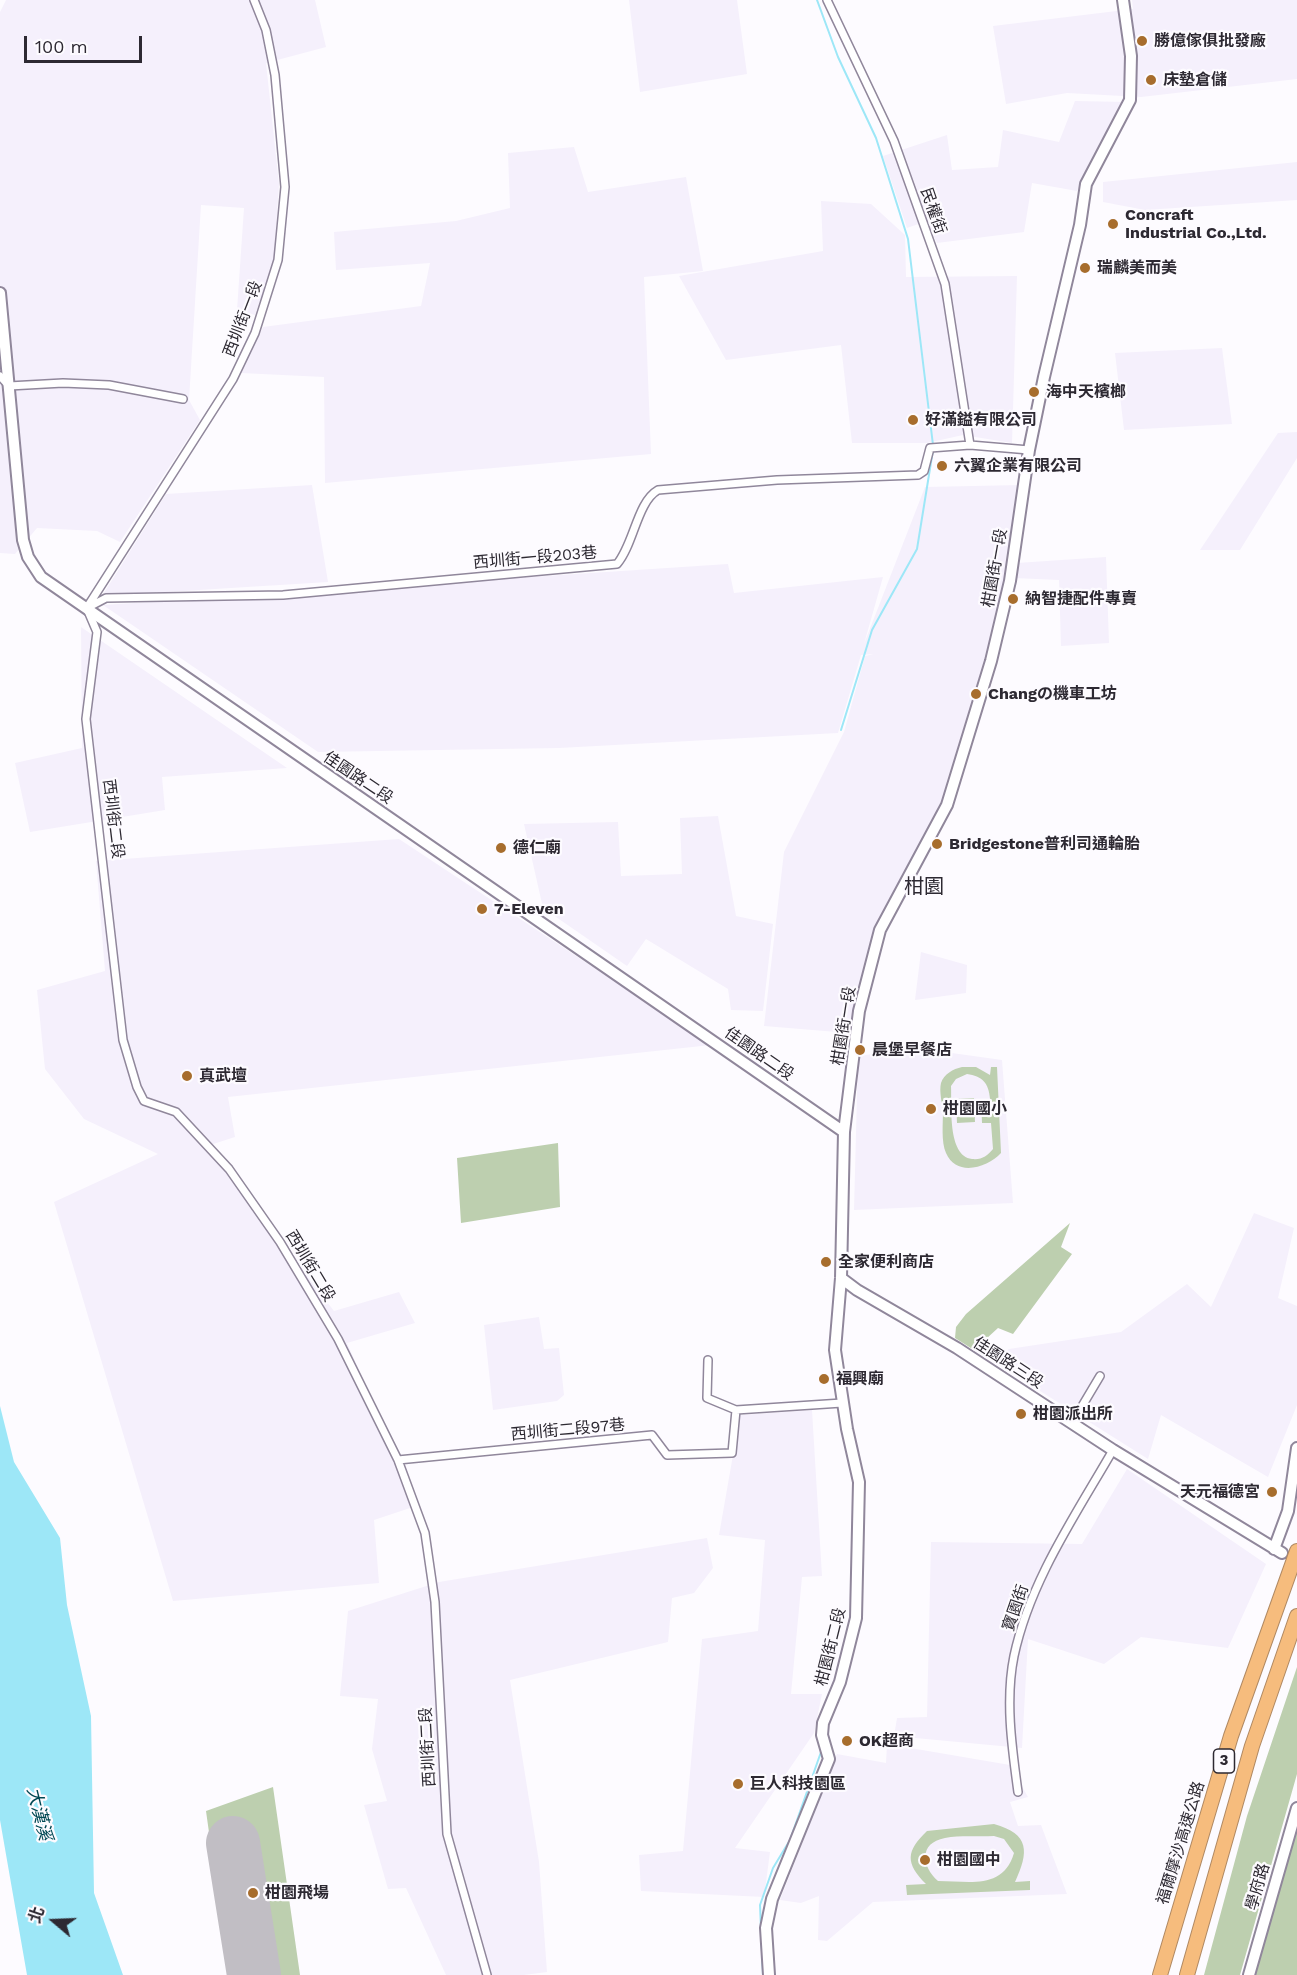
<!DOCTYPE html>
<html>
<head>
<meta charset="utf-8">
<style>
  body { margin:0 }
  #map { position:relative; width:1297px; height:1975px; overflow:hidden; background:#fdfbff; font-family:"Work Sans","Noto Sans TC",sans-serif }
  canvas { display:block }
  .north { position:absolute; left:24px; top:1891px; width:60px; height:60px; -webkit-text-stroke:4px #fdfbff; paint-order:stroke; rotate:289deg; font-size:16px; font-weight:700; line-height:24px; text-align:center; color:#2d2932 }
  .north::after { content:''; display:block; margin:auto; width:21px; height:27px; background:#2d2932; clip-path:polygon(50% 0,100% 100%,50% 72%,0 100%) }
  .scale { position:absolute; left:24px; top:36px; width:118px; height:27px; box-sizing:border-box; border:3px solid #2d2932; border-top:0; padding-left:8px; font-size:18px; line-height:21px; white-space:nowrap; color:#2d2932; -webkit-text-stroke:4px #fdfbff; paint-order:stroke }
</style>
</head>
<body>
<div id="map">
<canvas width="1297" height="1975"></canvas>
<div class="north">北</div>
<div class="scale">100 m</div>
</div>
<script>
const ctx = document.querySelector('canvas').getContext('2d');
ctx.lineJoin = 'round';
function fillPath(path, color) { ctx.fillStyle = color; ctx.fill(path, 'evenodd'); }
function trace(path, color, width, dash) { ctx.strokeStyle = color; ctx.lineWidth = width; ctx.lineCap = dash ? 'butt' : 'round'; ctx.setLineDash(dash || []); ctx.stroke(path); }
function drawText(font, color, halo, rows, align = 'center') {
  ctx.font = font + ' "Work Sans","Noto Sans TC","Noto Sans JP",sans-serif'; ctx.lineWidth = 4.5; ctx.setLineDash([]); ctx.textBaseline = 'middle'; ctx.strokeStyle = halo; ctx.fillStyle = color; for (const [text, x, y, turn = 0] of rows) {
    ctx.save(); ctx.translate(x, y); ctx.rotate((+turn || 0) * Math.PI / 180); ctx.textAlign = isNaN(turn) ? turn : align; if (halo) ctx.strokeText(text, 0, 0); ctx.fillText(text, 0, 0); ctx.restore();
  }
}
fillPath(new Path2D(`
  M6,0h309l11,47 -60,16 13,121 -5,77 -19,54 -18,-5 7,-102 -43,-3 -12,195 11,20 -80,122 -23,-11 -60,-3 -22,26 -15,-1v-541z
  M629,0h108l10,74 -107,18z
  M1132,0h165v79l-156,18 -74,-4 -61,11 -13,-78 140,-17z
  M1075,101l52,1 -18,37 -32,52 -45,-8 -8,49 -87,11 -10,-22 -20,7 -24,-72 64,-21 5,35 46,-3 5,-37 56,12z
  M574,147l14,45 98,-15 17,94 -59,6 7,177 -326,29 -1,-106 -83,-4 22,-46 158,-21 9,-43 -94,7 -2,-38 122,-11 54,-13 -2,-55z
  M1297,162v38l-152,10 -42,-8v-20z
  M821,201l50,3 34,31 1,42 111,-1 -5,167 -49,-8 -36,8h-75l-11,-98 -115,15 -47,-84 144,-25z
  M1222,348l10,76 -108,6 -9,-77z
  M1297,432v26l-57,92h-40l78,-117z
  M312,485l16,97 -226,14 64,-102z
  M1021,485l-16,101 -32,123 -26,71 -1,12 -71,137 -26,104 -85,-7 20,-174 60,-120 21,-76 8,-2 -12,1 -23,78 -279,15 -241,4 -215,-147 625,-41 6,29 149,-16 -19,67 61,-157z
  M1106,557l3,86 -48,3 -2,-66 -45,-2 3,-15z
  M81,627l206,141 -125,9 3,33 -135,22 -15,-69 67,-15z
  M718,816l18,100 37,8 -10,87 -32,-1 -3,-21 -82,-50 -19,27 -84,-58 -19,-84 94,-2 3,54 61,-2 -2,-56z
  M399,839l312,206 -483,52 7,40 -28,9 127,165 65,-19 16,31 -68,20 72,162 -45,15 5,63 -206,18 -119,-399 104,-48 -74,-35 -39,-50 -8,-79 68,-19 -9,-110z
  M921,952l46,13 -1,28 -51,7z
  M916,1048l86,12 11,143 -159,7 4,-154z
  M1254,1213l40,15 -16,70 19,8v99l-29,72 -107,-62 -13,44 -154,-97 15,-13 112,-17 66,-48 24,23z
  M539,1317l5,32 15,-1 5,47 -7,6 -64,9 -9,-85z
  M812,1410l10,166 -20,1 -11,117h31l-8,39 -79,115 35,4 -6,45 -123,-6 -2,-36 44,-4 19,-212 56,-8 7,-91 -46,-5 21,-120z
  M1127,1469l139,95 -38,84 -87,-11 -37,27 -76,-25 -6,109 -128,-12 3,-18 30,-1 4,-175 151,2z
  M707,1538l6,30 -19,25 -22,5 -4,44 -158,38 29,182 8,110 -23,3h-78l-40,-87 -18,1 -24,-84 23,-4 -15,-52 6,-50 -38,-3 8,-85 91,-29z
  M887,1744l123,21 18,32 -18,5 8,24 23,-1 26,69 -194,8 -46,39 -9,-1 1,-44 -18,7 -21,-3 57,-146 49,9z`), '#f5f0fc');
fillPath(new Path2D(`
  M962,1067h14l14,8 1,-8h6l4,86c-13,14 -44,25 -55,0 -5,-11 -3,-30 -3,-42 -1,-8 -4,-20 -2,-28 3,-9 12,-14 21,-16zM967,1074c15,2 22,9 23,25h-9l1,24h9l2,26c-6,7 -11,11 -21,10 -25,-3 -20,-54 -21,-73l5,-7z
  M974,1098l1,24 -18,1 -1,-24z
  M558,1143l2,64 -99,16 -4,-65z
  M1070,1223l-9,24 11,7 -59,80 -15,-6 -24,22 -19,-12 1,-11 10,-13z
  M1297,1667v107l-57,201h-36l43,-159z
  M273,1787l27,188h-71l-23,-164z
  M1297,1822v153h-44z
  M994,1824c36,10 35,28 21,58l15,-1v9l-123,5 -1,-10 20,-1c-21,-21 -20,-33 1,-53zM994,1836l10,3 10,14c-11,37 -44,28 -76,28 -16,-14 -20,-38 7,-43 15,-3 33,-1 49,-2z`), '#bdcfaf');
fillPath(new Path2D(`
  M0,1406l14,56 46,76 7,67 24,111 3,177 29,82h-96l-27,-155z`), '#9de7f7');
trace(new Path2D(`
  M817,0l21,57 38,81 32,101 25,206
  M841,730l31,-100 45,-81 16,-99
  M763,1975l-3,-70 13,-37 17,-28 31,-88`), '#9de7f7', 2);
trace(new Path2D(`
  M233,1843l21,132`), '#c1bec4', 54);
const street = new Path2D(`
  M827,0l67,141 51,143 25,161
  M0,376l9,10 54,-3 46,2 74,14
  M88,606l145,-227 22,-46 23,-73 7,-73 -10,-112 -9,-45 -12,-30
  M87,608l19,-10 177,-3 334,-31c17,-20 20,-62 41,-74l119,-10 141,-5 6,-4 6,-23 40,-3 59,5
  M88,611l9,21 -11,87 37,321 14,47 7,14 32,11 53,57 51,73 58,97 60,121 27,73 10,69 12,232 40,141
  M708,1360l-1,38 29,12
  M1072,1423l28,-47
  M398,1460l254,-25 15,20 65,-2 4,-43 106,-7
  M1018,1792c-6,-44 -13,-92 -4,-136 16,-75 61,-140 99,-206`);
const secondary = new Path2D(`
  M0,293l23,247 5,17 13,20 803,555
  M841,1278l16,12 100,58 156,102 169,103
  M1274,1549l14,-38 9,-63
  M769,1975l-3,-47 6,-29 57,-140 -7,-24 1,-12 17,-41 16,-64 3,-136 -12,-53 -12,-79 6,-72 3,-146 15,-121 21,-81 67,-125 44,-144 19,-80 19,-131 15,-73 36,-152 6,-41 44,-84 1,-44 -8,-56
  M1249,1975l48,-167`);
const highway = new Path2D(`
  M1160,1975l71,-239 66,-185
  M1187,1975l65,-229 45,-130`);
trace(street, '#90879b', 10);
trace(secondary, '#90879b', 14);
trace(highway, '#b08963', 16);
trace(street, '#fff', 7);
trace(secondary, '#fff', 10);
trace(highway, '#f6bc7d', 14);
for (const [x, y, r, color] of [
  [1142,41,6,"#a76d2d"],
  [1151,80,6,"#a76d2d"],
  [1113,224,6,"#a76d2d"],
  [1085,268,6,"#a76d2d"],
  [1034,392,6,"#a76d2d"],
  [913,420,6,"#a76d2d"],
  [942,466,6,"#a76d2d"],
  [1013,599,6,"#a76d2d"],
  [976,694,6,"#a76d2d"],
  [937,844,6,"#a76d2d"],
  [501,848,6,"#a76d2d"],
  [482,909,6,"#a76d2d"],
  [860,1050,6,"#a76d2d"],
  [187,1076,6,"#a76d2d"],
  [931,1109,6,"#a76d2d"],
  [826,1262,6,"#a76d2d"],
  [824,1379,6,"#a76d2d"],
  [1021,1414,6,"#a76d2d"],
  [1272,1492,6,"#a76d2d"],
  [847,1741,6,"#a76d2d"],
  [738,1784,6,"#a76d2d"],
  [925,1860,6,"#a76d2d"],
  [253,1893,6,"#a76d2d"]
]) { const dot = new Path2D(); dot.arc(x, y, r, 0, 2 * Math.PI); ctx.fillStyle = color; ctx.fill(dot); trace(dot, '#fdfbff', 2); }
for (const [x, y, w] of [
  [1224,1761,21]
]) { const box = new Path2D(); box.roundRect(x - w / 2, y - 12, w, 24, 4.5); ctx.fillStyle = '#fdfbff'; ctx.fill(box); trace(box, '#2d2932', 1.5); }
drawText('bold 15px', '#2d2932', null, [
  ["3",1224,1761]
]);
drawText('bold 16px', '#2d2932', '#fdfbff', [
  ["勝億傢俱批發廠",1154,41],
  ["床墊倉儲",1163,80],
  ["Concraft",1125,215],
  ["Industrial Co.,Ltd.",1125,233],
  ["瑞麟美而美",1097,268],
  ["海中天檳榔",1046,392],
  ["好滿鎰有限公司",925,420],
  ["六翼企業有限公司",954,466],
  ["納智捷配件專賣",1025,599],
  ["Changの機車工坊",988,694],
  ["Bridgestone普利司通輪胎",949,844],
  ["德仁廟",513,848],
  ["7-Eleven",494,909],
  ["晨堡早餐店",872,1050],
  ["真武壇",199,1076],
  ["柑園國小",943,1109],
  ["全家便利商店",838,1262],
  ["福興廟",836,1379],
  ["柑園派出所",1033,1414],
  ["天元福德宮",1260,1492,"right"],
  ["OK超商",859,1741],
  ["巨人科技園區",750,1784],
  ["柑園國中",937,1860],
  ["柑園飛場",265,1893]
], 'left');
drawText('16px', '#2d2932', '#fdfbff', [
  ["民權街",933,211,71],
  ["西圳街一段",243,319,-69],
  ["西圳街一段203巷",535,558,-5],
  ["柑園街一段",995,568,-80],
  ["佳園路二段",358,778,34],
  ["西圳街二段",113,819,83],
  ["柑園街一段",844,1026,-81],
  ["佳園路二段",759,1054,35],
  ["西圳街二段",310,1266,59],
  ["佳園路三段",1008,1363,33],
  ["西圳街二段97巷",568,1430,-5],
  ["寶園街",1016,1608,-71],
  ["柑園街二段",831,1647,-76],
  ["西圳街二段",428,1747,-93],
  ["福爾摩沙高速公路",1181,1843,-73],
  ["學府路",1258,1887,-74]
]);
drawText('italic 18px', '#004853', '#fdfbff', [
  ["大漢溪",39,1814,76]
]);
drawText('20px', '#2d2932', '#fdfbff', [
  ["柑園",924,887]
]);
</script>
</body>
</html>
